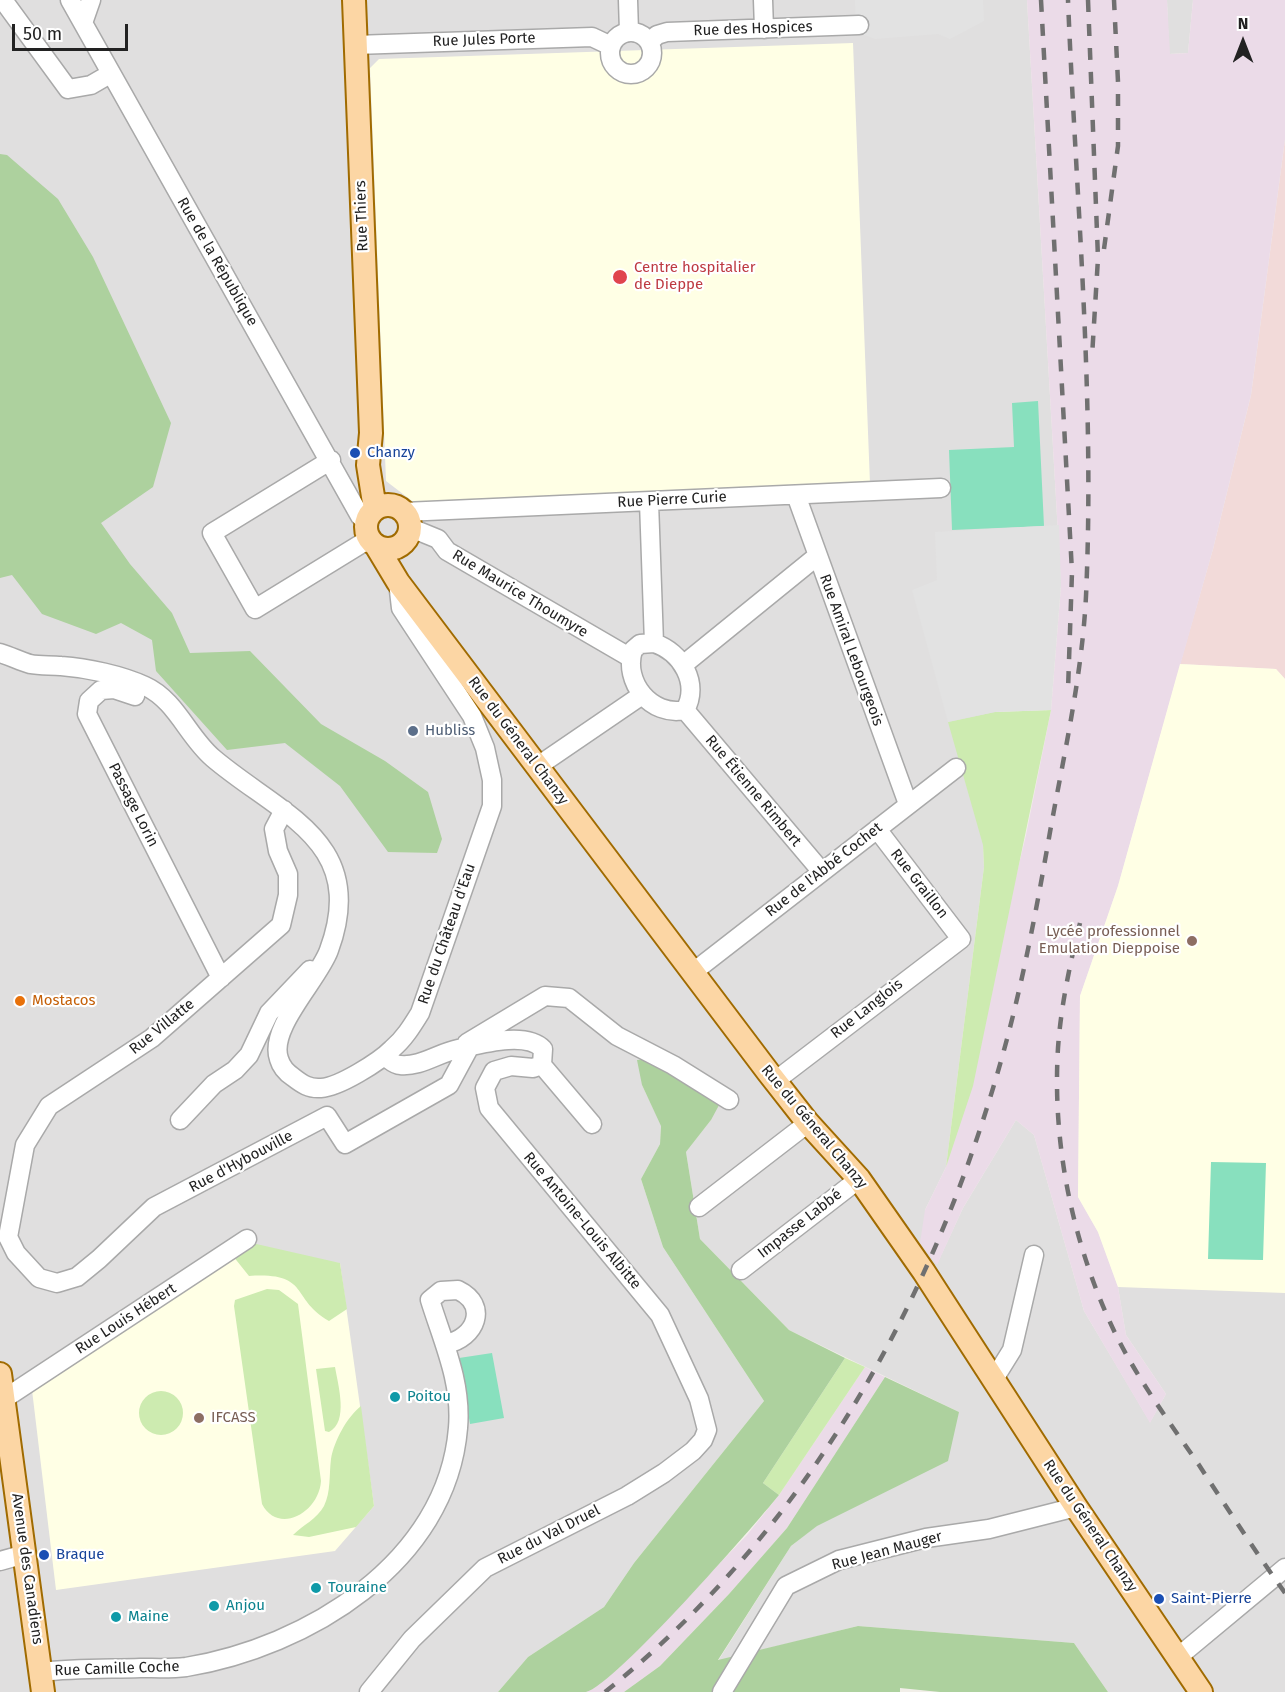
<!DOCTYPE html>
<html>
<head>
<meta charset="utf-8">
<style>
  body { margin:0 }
  #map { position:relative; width:1285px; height:1692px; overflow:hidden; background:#f2efe9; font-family:"Fira Sans",sans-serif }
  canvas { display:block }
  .north { position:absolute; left:1213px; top:12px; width:60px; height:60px; -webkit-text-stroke:4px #fff; paint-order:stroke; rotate:0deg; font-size:16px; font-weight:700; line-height:24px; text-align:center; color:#222 }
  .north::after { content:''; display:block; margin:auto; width:21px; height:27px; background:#222; clip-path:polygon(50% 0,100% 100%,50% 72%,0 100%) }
  .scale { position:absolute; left:12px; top:24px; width:116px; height:27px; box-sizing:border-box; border:3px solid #222; border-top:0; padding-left:8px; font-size:18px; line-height:21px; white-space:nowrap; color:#222; -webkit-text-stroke:4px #fff; paint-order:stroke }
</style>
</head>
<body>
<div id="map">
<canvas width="1285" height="1692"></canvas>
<div class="north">N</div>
<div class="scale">50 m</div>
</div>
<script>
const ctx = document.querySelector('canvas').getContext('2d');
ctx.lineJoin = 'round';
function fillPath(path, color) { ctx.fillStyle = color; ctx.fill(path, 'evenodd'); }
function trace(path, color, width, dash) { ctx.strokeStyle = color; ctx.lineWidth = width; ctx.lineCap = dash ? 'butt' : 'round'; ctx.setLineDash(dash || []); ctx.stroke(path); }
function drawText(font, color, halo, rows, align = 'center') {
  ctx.font = font + ' "Fira Sans",sans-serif'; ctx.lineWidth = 4.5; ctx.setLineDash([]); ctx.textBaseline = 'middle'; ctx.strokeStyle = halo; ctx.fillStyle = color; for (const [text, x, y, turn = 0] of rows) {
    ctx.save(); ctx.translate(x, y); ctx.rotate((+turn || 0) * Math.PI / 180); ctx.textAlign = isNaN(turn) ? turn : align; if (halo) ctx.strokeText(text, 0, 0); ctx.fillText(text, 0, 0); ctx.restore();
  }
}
fillPath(new Path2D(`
  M0,0h1027l34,585 -66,127 -12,133 1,22 -38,300 -21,43 12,54 26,-56 53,-88 18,15 50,176 66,111 16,-28 -40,-59 -8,-48 62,-623 105,15v1013h-177l-34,-49 -216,-17 -140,35 73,-115 168,-134 -170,-82 -89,-91 -14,-87 25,-32 -69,-35 19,40 -1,19 -19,35 22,68 101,154 -130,162 -30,44 -76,50 -30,35h-498z
  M1167,0h26l-5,53 -19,1z`), '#e0dfdf');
fillPath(new Path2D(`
  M1285,139v540l-9,-10 -96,-5 33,-115 38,-154z`), '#f2dad9');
fillPath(new Path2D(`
  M1027,0h140l3,54 18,-1 5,-53h92v139l-34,256 -38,154 -95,337 -38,110 -2,201 20,35 20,55 8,48 40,59 -16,29 -66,-112 -50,-176 -18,-15 -53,88 -26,57 -17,-22 5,-33 21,-43 80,-332 25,-125 10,-125z
  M865,1367l20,10 -98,151 -58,66 -69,72 -36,26h-37l31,-23 129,-134 32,-40z`), '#ebdbe8');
fillPath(new Path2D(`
  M853,43l17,441 -454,20 -30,-23 -16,-413 9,-9z
  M1180,664l96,5 9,10v614l-167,-6 -20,-55 -20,-35 2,-201 38,-110z
  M233,1256l107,7 34,243 -39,45 -279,39 -24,-200z`), '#ffffe5');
fillPath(new Path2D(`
  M1051,710l-78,376 -27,81 38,-300 -1,-22 -35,-123 47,-10z
  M252,1243l88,20 7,46 -18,12c-39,-22 -18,-49 -80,-45l-16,-20z
  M267,1289l12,1 19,14 23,177c-2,32 -43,54 -59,23l-28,-198 1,-6z
  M845,1358l20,9 -86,128 -16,-12z
  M335,1367c3,18 14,55 -6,65l-4,-1 -9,-62z
  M139 1413a22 22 0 1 1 44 0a22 22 0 1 1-44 0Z
  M361,1406l13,100 -18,21 -47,10 -16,-2c10,-10 24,-16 31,-29 7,-14 5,-31 7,-47 3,-18 16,-42 30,-53z`), '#cdebb0');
fillPath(new Path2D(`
  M0,154l7,1 51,44 35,58 78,166 -18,64 -52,36 29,41 42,49 18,40 60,-2 71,73 64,37 43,31 14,47 -5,14 -49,-1 -48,-66 -55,-43 -58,7 -71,-79 -4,-31 -31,-17 -25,11 -54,-20 -30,-39 -12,3z
  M672,1056l53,38 -14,26 -25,32 14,87 89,91 56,28 -82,125 16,12c-25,31 -165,191 -193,197 -19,0 -66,0 -88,0l30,-35 76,-50 30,-44 130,-162 -101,-154 -22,-68 19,-35 1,-18 -19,-41 -5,-25z
  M885,1377l74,35 -11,49 -131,65 -26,20 -73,114 140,-34 216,17 34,49h-168l-40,-4v4h-276l36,-26 69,-72 58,-66z`), '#add19e');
fillPath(new Path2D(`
  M1038,401l6,125 -92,4 -3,-80 65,-3 -2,-44z
  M1211,1162l55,1 -3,97 -55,-1z
  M492,1353l12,65 -34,6 -11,-66z`), '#88e0be');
fillPath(new Path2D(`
  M855,0h128l1,21 -34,18 -12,-5 -63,5 -19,-7z
  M1059,525l2,60 -10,125 -56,2 -47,10 -36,-132 25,-10 -2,-48z`), '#e2e2e2');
const minor = new Path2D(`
  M3,0l65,89 23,-4 19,-11
  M70,0l290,516 6,6
  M628,0l1,32
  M763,0l1,29
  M83,23l8,-23
  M610 53a21 21 0 1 1 42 0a21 21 0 1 1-42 0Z
  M650,42l7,-7 10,-3 192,-7
  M355,45l237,-8 19,9
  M331,460l-119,73 43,76 114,-70
  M796,495l112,309
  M649,502l5,141
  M404,512l537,-24
  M411,528l27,11 9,12 184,107
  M654,643c28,9 46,41 31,67 -34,7 -62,-28 -52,-60l7,-6z
  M0,653c10,3 20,8 30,11 10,2 21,1 31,2 27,2 60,9 84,20 31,14 43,51 68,72 67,57 156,83 116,192 -10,29 -61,78 -50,109 2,7 8,14 14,18 9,7 16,12 28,11 18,-1 58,-26 71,-39 12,-10 20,-23 28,-36l72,-207v-26l-7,-32 -13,-32 -71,-108 -3,-26
  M683,665l133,-108
  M135,696l-21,-7 -13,1 -12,11 -2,13 134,264
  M685,710l137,162
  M538,766l104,-71
  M692,973l264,-205
  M467,1043l78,-47 24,2 48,38 56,29 56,35
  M542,1065l50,59
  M775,1081l186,-142 -84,-110
  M180,1120l34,-36 21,-14 14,-15 20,-42 41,-43
  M699,1207l109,-84
  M8,1237l8,16 23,25 18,5 20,-6 22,-18 55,-52 173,-91 18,28 104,-59 20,-37
  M8,1237l17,-92 24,-39 103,-68 129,-113 7,-30v-21l-10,-23 -4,-22 10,-19
  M741,1270l118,-91
  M994,1379l18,-29 22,-95
  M4,1399l243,-160
  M0,1561l25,-7
  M1178,1657l107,-89
  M41,1672c33,-4 66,-3 99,-4 15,0 31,1 46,-1 121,-20 261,-104 272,-239 4,-46 -15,-86 -28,-128l11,-9 17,-1c31,15 18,48 -12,54
  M369,1692l43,-53 73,-71 142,-72 37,-23 29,-22 10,-11 4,-10 -8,-31 -39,-84 -171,-207 -4,-20 9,-17 17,-5 22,2 9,-3 1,-16c-17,-18 -62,-5 -85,0 -20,4 -37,18 -58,16 -6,0 -11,-6 -16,-9
  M722,1692l64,-106 53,-26 87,-22 63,-9 87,-22`);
const major = new Path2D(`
  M354,0l17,433 -3,32 7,44
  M366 527a22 22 0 1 1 44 0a22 22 0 1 1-44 0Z
  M377,547l21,35 370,490 40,51 51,56 65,93 152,235 125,185
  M0,1374l43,318`);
trace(minor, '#a9a9a9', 21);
trace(major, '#a06b00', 26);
trace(minor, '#fff', 18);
trace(major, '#fcd6a4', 22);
trace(new Path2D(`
  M1041,0l31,572 -4,118
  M1088,0l10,258 -6,99
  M1104,249l14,-103v-64l-4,-82
  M1080,923c-10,41 -19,82 -22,125 -6,98 15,198 58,287 23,46 54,88 83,130 28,43 56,86 86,128
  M605,1692c206,-164 335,-402 402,-653 18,-68 31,-138 43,-207 14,-78 32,-156 36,-236 9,-199 -10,-398 -18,-596`), '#707070', 4.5, [12, 12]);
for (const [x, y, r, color] of [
  [620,277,8,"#e0444e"],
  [355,453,6,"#1a4fb4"],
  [413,731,6,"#5c6f8a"],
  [1192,941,6,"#8d6e63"],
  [20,1001,6,"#e8710a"],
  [395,1397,6,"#0f9aa8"],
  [199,1418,6,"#8d6e63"],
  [44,1555,6,"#1a4fb4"],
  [316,1588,6,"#0f9aa8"],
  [1159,1599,6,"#1a4fb4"],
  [214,1606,6,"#0f9aa8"],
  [116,1617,6,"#0f9aa8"]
]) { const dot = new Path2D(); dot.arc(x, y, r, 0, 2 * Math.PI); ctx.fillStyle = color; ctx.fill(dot); trace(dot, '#fff', 2); }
drawText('15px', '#222', '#fff', [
  ["Rue des Hospices",753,29,-2],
  ["Rue Jules Porte",484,40,-2],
  ["Rue Thiers",362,216,-92],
  ["Rue de la République",217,262,60],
  ["Rue Pierre Curie",672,500,-3],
  ["Rue Maurice Thoumyre",520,594,31],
  ["Rue Amiral Lebourgeois",851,650,70],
  ["Rue du Géneral Chanzy",518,741,53],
  ["Rue Étienne Rimbert",753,791,50],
  ["Passage Lorin",133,805,63],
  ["Rue de l'Abbé Cochet",824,870,-38],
  ["Rue Graillon",919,884,52],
  ["Rue du Château d'Eau",447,934,-71],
  ["Rue Langlois",867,1009,-38],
  ["Rue Villatte",162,1027,-39],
  ["Rue du Géneral Chanzy",814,1127,50],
  ["Rue d'Hybouville",241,1162,-28],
  ["Rue Antoine-Louis Albitte",582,1221,50],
  ["Impasse Labbé",800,1224,-38],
  ["Rue Louis Hébert",126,1319,-33],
  ["Rue du Géneral Chanzy",1090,1526,56],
  ["Rue du Val Druel",549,1535,-27],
  ["Rue Jean Mauger",887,1551,-15],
  ["Avenue des Canadiens",27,1569,82],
  ["Rue Camille Coche",117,1669,-2]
]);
drawText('15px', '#be3a42', '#fff', [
  ["Centre hospitalier",634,268],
  ["de Dieppe",634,285]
], 'left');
drawText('15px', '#164399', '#fff', [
  ["Chanzy",367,453],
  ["Braque",56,1555],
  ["Saint-Pierre",1171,1599]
], 'left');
drawText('15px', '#4e5e75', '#fff', [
  ["Hubliss",425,731]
], 'left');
drawText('15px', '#785e54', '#fff', [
  ["Lycée professionnel",1180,932],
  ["Emulation Dieppoise",1180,949],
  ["IFCASS",211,1418,"left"]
], 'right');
drawText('15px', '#c56008', '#fff', [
  ["Mostacos",32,1001]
], 'left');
drawText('15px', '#0d838f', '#fff', [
  ["Poitou",407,1397],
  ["Touraine",328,1588],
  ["Anjou",226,1606],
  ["Maine",128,1617]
], 'left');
</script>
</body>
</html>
